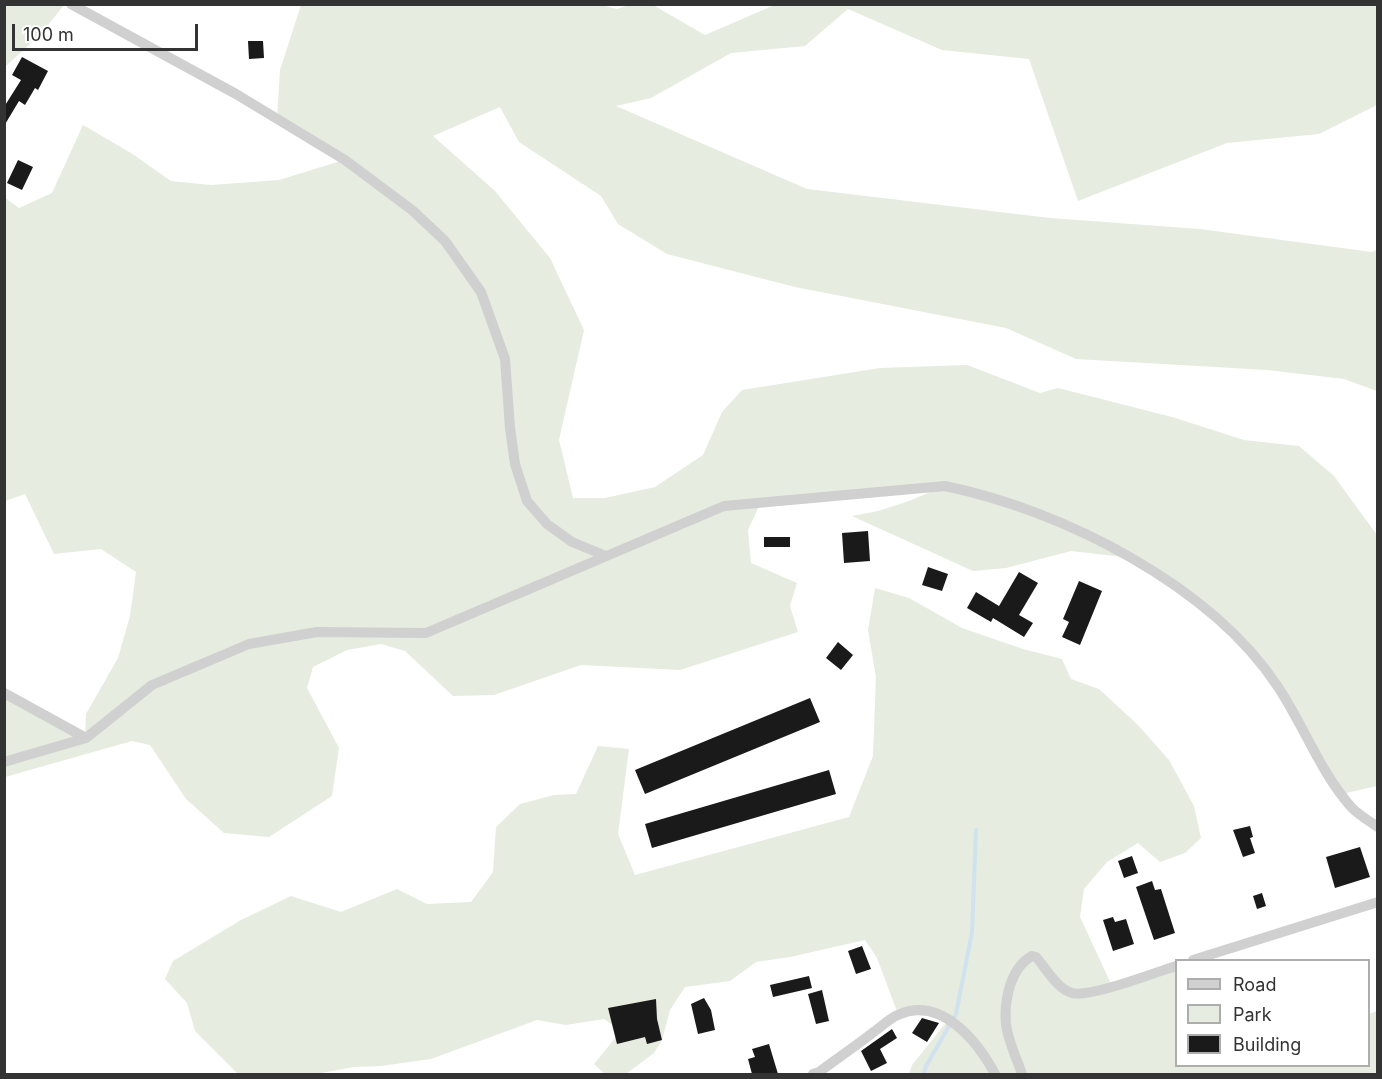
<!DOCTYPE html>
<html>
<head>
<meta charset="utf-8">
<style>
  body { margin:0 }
  #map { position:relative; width:1382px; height:1079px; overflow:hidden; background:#fff; font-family:Inter,sans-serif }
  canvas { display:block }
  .frame { position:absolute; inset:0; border:6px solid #333; pointer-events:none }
  .legend { position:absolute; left:1175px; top:959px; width:195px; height:108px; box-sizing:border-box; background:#fff; border:2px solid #adadad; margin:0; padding:8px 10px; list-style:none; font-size:18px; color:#333 }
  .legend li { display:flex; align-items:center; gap:12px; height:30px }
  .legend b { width:30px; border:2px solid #adadad }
  .scale { position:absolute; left:12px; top:24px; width:186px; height:27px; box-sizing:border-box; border:3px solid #333; border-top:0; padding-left:8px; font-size:18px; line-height:21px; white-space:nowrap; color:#333; -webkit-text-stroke:4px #fff; paint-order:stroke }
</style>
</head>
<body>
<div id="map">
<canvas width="1382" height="1079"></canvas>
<div class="frame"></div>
<ul class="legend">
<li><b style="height:8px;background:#d0d0d0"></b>Road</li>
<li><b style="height:16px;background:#e6ecdf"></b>Park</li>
<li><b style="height:16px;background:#1a1a1a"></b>Building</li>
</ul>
<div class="scale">100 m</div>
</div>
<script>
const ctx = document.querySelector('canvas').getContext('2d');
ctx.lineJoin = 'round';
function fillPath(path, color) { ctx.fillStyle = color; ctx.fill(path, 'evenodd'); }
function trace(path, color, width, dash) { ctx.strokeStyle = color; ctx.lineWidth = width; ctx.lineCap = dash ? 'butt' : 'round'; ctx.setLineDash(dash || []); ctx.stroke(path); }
fillPath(new Path2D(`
  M5,4l59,1 -24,30 -35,32z
  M597,4l20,5 12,-4h24l52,30 72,-31 600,1v100l-58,29 -92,9 -149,58 -49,-142 -87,-9 -94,-41 -43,37 -74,7 -80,45 -35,8 191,83 243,29 150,11 172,23 5,-2v141l-33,-12 -77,-9 -191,-11 -70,-31 -211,-41 -128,-33 -49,-30 -17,-28 -82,-54 -19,-35 -67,29 62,55 55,67 34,72 -25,110 14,58h32l50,-11 48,-32 19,-43 20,-22 138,-22 87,-3 73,28 18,-5 114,29 72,23 55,6 35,30 43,59v251l-35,8 -96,-148 -114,-88 -61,-7 -65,17 -33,3 -121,-55 26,-5 31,-10 33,-14 -181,15 -13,28 3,33 46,20 -7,23 8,26 -118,38 -99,-5 -87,30 -41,1 -48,-45 -24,-7 -34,6 -34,17 -6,21 32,60 -7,48 -63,41 -45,-4 -38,-34 -36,-54 -18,-4 -127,36v-84l80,45 1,-24 32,-56 12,-42 6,-44 -35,-23 -47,5 -29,-60 -20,7 -1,-304 15,11 33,-15 31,-68 48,28 40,28 40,4 68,-5 65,-20 -67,-41 3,-49 21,-65z
  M875,588l34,10 53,30 61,21 39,10 9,20 28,10 39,36 31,35 25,46 7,32 -16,15 -25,9 -22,-19 -31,19 -23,27 -4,28 32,69 64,-20v100h192l1,-52 8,-3v63h-468l3,-9 37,-46 -5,-4 -46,-1 -21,-56 -12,-18 -75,17 -34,5 -26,19 -45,6 -15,23 -8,30 -8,13 -28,21h-21l-11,-10 27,-33 -17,-12 -38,6 -29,-5 -106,39 -50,7 -27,1 -38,7h-78l-43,-43 -8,-28 -22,-24 8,-18 68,-41 50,-24 50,16 56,-23 30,15 44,-2 22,-30 3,-45 24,-23 34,-9 22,-1 22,-48 31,3 -11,85 17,41 214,-58 24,-61 3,-79 -8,-47z`), '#e6ecdf');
trace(new Path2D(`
  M924,1074l2,-8 30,-52 16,-82 4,-102`), '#cfe2ee', 4);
fillPath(new Path2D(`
  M248,41h15l1,17 -15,1z
  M22,57l26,14 -10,19 -3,-2 -10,17 -6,-4 -15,25v-19l17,-27 -9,-5z
  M18,160l15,7 -11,23 -15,-7z
  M868,531l2,30 -26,2 -2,-30z
  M764,537h26v10h-26z
  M928,567l20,7 -6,17 -20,-6z
  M1019,572l19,11 -19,32 14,8 -9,14 -31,-19 -2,4 -24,-14 9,-16 23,14z
  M1079,581l23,10 -22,54 -18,-8 7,-15 -6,-3z
  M838,642l15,13 -12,15 -15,-12z
  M810,698l10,24 -175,72 -10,-24z
  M829,770l7,24 -184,54 -7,-24z
  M1250,826l3,11 -3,1 5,15 -12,4 -10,-27z
  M1360,847l10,30 -35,11 -9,-31z
  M1132,856l6,17 -14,5 -6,-17z
  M1152,881l3,9 6,-1 14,44 -21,7 -18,-53z
  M1262,893l4,13 -9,3 -4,-13z
  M1113,917l2,5 11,-3 8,25 -21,7 -10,-31z
  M862,946l9,23 -15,5 -8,-23z
  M809,976l3,12 -39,9 -3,-12z
  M822,990l7,31 -13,3 -8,-30z
  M704,998l7,12 4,20 -17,4 -7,-30z
  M656,999l1,20 5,21 -15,4 -2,-7 -28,7 -9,-36z
  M922,1018l17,5 -12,19 -15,-9z
  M892,1029l5,9 -17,11 7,14 -16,8 -10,-20z
  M769,1044l9,30h-26l-4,-15 7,-2 -3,-8z`), '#1a1a1a');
trace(new Path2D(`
  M71,4l165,90 109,66 67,50 33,31 36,51 24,67 5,69 5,36 12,37 20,23 25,18 34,14
  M4,693l82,45
  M4,762l82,-24 66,-53 97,-41 68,-12 109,1 298,-127 221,-20c117,24 266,99 333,201 26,39 42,85 74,121 7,7 17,13 26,19
  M1193,960l185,-58
  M813,1074l6,-2c19,-14 38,-27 56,-41 7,-5 15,-13 23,-16 43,-20 80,27 97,59
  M1022,1074c-5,-15 -14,-33 -16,-50 -2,-23 4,-56 26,-68l4,1c10,11 21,32 36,36 18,5 84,-21 104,-27`), '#d0d0d0', 10);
</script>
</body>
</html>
